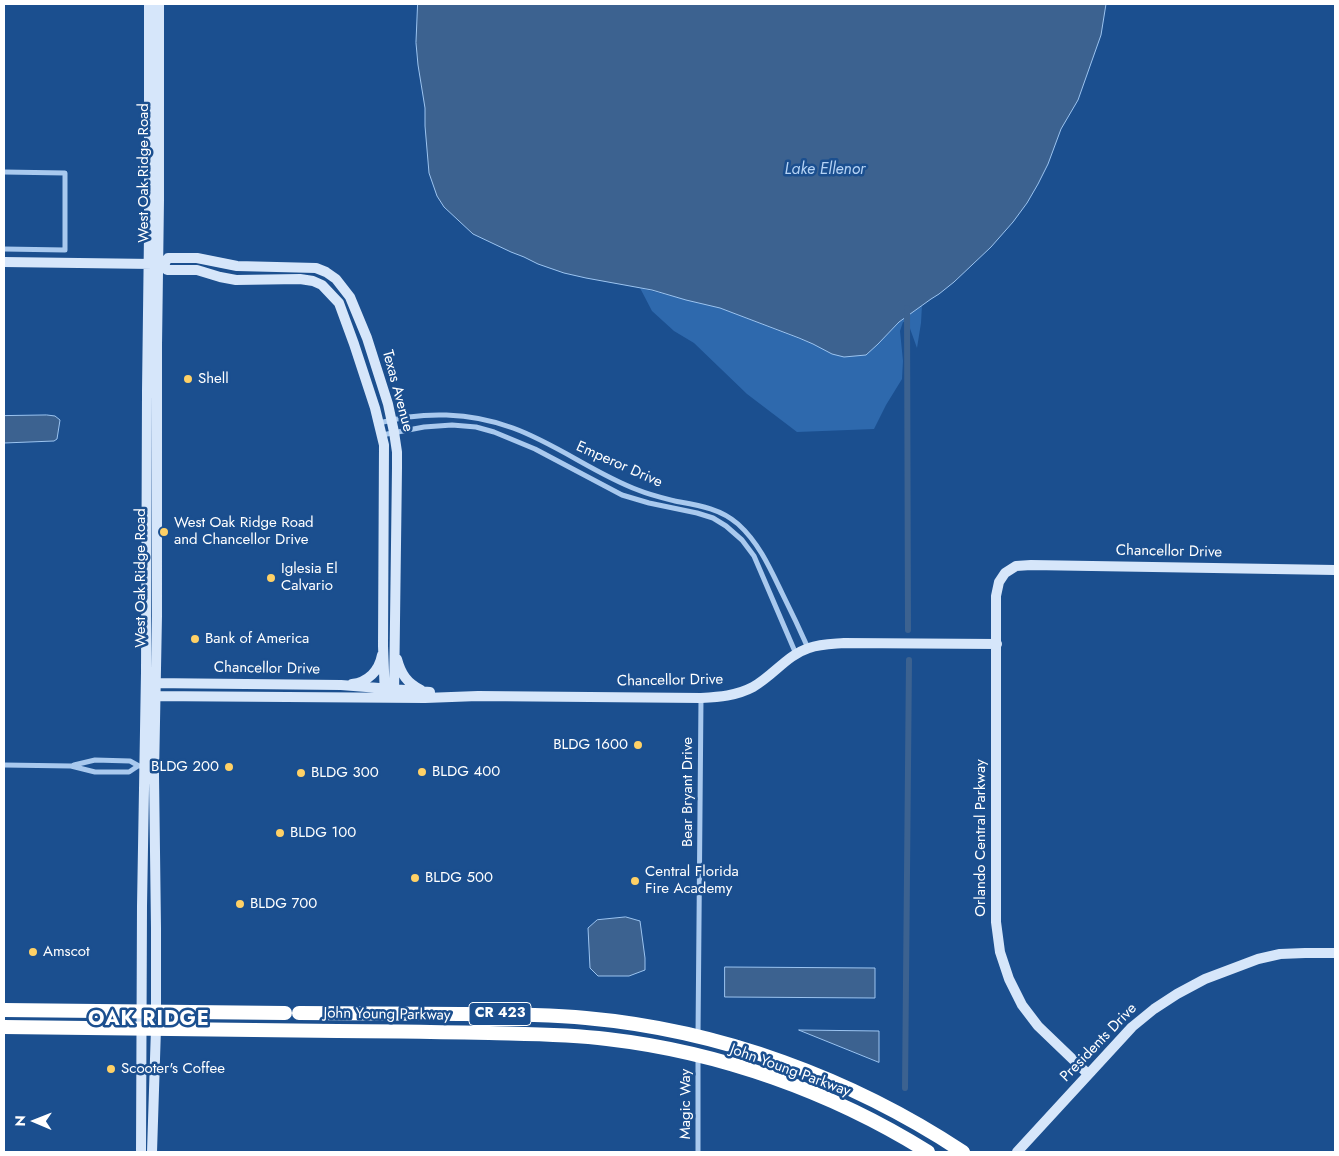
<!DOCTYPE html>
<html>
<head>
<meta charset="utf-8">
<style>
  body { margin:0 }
  #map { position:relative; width:1339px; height:1156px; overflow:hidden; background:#1b4f8f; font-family:Jost,sans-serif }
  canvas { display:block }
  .frame { position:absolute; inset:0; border:5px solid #fff; pointer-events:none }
  .north { position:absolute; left:10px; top:1096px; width:50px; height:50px; -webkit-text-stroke:4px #1b4f8f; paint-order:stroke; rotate:271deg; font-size:14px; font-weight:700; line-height:20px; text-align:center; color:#fff }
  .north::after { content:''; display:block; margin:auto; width:18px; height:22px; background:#fff; clip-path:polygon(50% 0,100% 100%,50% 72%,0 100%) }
</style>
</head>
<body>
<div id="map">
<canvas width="1339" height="1156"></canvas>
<div class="frame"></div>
<div class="north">N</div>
</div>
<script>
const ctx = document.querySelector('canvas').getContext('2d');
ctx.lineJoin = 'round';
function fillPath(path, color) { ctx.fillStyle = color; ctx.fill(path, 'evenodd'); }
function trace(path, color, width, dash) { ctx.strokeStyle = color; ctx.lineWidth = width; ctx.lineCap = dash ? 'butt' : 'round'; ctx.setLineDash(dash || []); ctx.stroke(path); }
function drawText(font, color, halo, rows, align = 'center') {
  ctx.font = font + ' Jost,sans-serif'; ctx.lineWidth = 5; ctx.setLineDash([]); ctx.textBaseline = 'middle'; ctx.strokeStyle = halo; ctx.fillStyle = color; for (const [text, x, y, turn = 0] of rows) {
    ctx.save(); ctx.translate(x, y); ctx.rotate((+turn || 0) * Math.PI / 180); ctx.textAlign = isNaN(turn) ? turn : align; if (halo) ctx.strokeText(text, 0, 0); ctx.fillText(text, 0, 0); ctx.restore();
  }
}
fillPath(new Path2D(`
  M640,288l80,20 93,36h65l21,-22 23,-17 -1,18 -4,25 -9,-25 -5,-1 -3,9 3,30 -1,18 -16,26 -12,24 -77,3 -50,-38 -53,-51 -20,-12 -22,-20z`), '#2e69ad');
const water = new Path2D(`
  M418,4h688l-5,31 -23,65 -17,29 -13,35 -10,20 -11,19 -14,19 -22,25 -37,35 -15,12 -8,5 -32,23 -21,22 -12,11 -22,2 -12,-3 -19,-10 -14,-6 -79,-30 -34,-8 -34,-10 -66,-12 -22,-5 -26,-9 -14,-7 -13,-5 -38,-18 -29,-27 -7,-11 -8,-23 -4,-47v-18l-7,-43 -2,-22z
  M47,415l8,1 5,4 -3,19 -3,2 -50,2v-27z
  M626,917l14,4 5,37v12l-16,6h-31l-8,-8 -2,-40 9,-8z
  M725,967l150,1v30l-150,-1z
  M799,1030l80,1v31z`);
fillPath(water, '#3c6290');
trace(water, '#9cc4f0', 1);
trace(new Path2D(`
  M907,308l1,322
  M905,1088l4,-428`), '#3c6290', 6);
trace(new Path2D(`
  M4,172l61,1v77l-61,-1
  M379,423c44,-12 91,-11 134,5 44,16 82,46 125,62 12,5 25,8 37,11 22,4 45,7 63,23 21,19 32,44 44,69 9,18 18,37 26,55
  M382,435l42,-8 28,-2 24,2 18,5 41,17 87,46 27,8 48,10 16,5 13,8 16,14 12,16 42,98
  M4,765l67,1 24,6h34l9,-6
  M74,765l21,-5 35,1 9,5
  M698,1035l3,-337
  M698,1152v-94`), '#a9c9ee', 5);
trace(new Path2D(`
  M4,262l149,2
  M164,264l4,-6h29l40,8 79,2 10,4 10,7 14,18 17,41 21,66 6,28 3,20v16l-3,230
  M164,264l3,6h30l23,7 16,3 64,-1 13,2 9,4 17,18 15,41 21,64 9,37 -1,201 2,51
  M397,659c4,15 10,24 24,31
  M150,683l191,2 89,7
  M352,684c16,-2 27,-13 30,-29
  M149,696l276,2 53,-2 223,2c18,-1 35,-2 52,-11 20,-11 34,-32 56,-39 11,-4 23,-4 35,-5l153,1
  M1088,1074l-50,-48 -16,-21 -13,-26 -9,-27 -4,-30v-326l3,-14 6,-9 11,-7 15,-1 304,5
  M141,1152l1,-246 4,-234 1,-281 2,-157v-230
  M152,1152l4,-124v-100l-2,-153 3,-159v-271l2,-145v-196
  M1017,1152l115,-125 22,-18 23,-15 28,-15 53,-20 22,-5 25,-1h30`), '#d6e6fa', 10);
trace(new Path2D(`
  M4,1010l281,3
  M299,1013c54,0 108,1 162,1 42,0 84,0 125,4 134,12 265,60 377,134
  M4,1027c111,1 222,3 333,4 50,0 101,1 152,2 39,1 79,1 118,6 113,13 225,53 321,113`), '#fff', 14);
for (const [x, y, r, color] of [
  [188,379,5,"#ffd166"],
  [164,532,5,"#ffd166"],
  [271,578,5,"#ffd166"],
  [195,639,5,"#ffd166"],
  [638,745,5,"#ffd166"],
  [229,767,5,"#ffd166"],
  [422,772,5,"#ffd166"],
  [301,773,5,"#ffd166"],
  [280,833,5,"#ffd166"],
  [415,878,5,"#ffd166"],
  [635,881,5,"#ffd166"],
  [240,904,5,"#ffd166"],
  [33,952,5,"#ffd166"],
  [111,1069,5,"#ffd166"]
]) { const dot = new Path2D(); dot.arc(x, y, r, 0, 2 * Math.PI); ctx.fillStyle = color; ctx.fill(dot); trace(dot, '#1b4f8f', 2); }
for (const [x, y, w] of [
  [500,1014,62]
]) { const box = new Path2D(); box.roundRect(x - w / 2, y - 11.5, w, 23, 4); ctx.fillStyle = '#1b4f8f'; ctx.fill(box); trace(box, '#fff', 1); }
drawText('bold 14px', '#fff', null, [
  ["CR 423",500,1014]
]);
drawText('15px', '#fff', '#1b4f8f', [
  ["West Oak Ridge Road",144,173,-90],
  ["Texas Avenue",397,391,75],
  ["Emperor Drive",619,465,24],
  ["Chancellor Drive",1169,552,1],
  ["West Oak Ridge Road",141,578,-90],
  ["Chancellor Drive",267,669,1],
  ["Chancellor Drive",670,681,-1],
  ["Bear Bryant Drive",688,792,-90],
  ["Orlando Central Parkway",981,838,-90],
  ["John Young Parkway",387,1015,1],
  ["Presidents Drive",1099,1043,-46],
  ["John Young Parkway",790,1071,20],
  ["Magic Way",686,1104,-90]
]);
drawText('15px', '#fff', '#1b4f8f', [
  ["Shell",198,379],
  ["West Oak Ridge Road",174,523],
  ["and Chancellor Drive",174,540],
  ["Iglesia El",281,569],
  ["Calvario",281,586],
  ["Bank of America",205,639],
  ["BLDG 1600",628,745,"right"],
  ["BLDG 200",219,767,"right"],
  ["BLDG 400",432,772],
  ["BLDG 300",311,773],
  ["BLDG 100",290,833],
  ["Central Florida",645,872],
  ["Fire Academy",645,889],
  ["BLDG 500",425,878],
  ["BLDG 700",250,904],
  ["Amscot",43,952],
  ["Scooter's Coffee",121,1069]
], 'left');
drawText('italic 16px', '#b5d3f5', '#1b4f8f', [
  ["Lake Ellenor",825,170]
]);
ctx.letterSpacing = '1px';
drawText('bold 20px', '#fff', '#1b4f8f', [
  ["OAK RIDGE",149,1020]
]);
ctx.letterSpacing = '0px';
</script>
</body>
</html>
